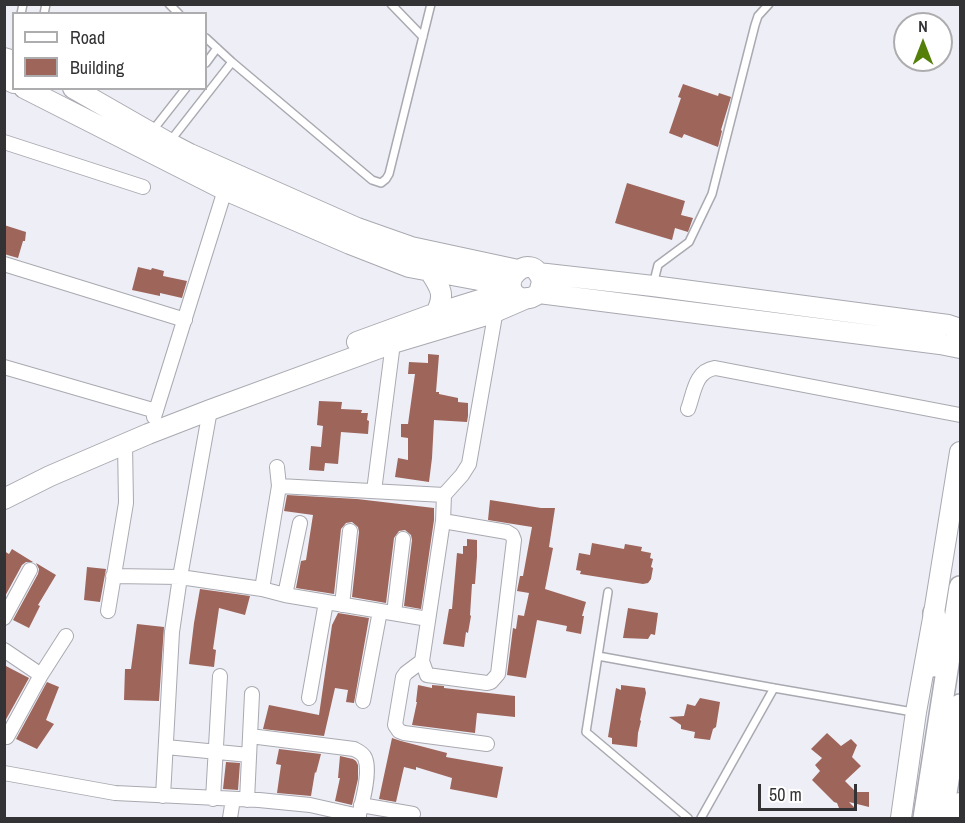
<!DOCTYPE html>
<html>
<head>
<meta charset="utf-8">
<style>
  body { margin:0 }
  #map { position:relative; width:965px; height:823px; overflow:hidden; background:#eeeef6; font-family:"Archivo Narrow",sans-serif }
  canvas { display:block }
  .frame { position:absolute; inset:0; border:6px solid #333336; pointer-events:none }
  .legend { position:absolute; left:12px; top:12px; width:195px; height:78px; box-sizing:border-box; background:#fff; border:2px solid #adadaf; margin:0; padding:8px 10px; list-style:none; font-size:18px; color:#333336 }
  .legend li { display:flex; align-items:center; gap:12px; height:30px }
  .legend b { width:30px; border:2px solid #adadaf }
  .north { position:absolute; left:893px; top:12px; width:60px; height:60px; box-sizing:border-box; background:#fff; border:2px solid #adadaf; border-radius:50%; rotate:0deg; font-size:16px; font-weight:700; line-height:24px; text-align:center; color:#333336 }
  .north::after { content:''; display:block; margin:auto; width:21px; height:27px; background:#54800a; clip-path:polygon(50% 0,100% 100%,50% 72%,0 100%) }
  .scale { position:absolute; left:758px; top:784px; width:99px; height:27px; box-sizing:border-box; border:3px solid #333336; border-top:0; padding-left:8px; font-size:18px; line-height:21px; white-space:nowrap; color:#333336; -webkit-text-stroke:4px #fff; paint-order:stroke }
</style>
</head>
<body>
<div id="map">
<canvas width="965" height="823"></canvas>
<div class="frame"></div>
<ul class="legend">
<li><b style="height:8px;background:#fff"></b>Road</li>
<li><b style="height:16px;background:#9e655b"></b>Building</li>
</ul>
<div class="north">N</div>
<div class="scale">50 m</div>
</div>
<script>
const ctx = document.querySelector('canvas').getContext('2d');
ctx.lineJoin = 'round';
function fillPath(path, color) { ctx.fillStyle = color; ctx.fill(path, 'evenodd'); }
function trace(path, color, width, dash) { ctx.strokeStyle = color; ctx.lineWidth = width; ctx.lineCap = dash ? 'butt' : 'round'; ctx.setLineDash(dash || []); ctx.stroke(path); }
fillPath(new Path2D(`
  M683,84l35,12 1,-3 12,4 -10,33 1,1 -4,16 -34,-13 -2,4 -13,-5 12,-35 -3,-1z
  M627,183l58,18 -4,14 12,3 -5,14 -13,-4 -3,12 -57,-17z
  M4,225l22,7 -1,9h-2l-5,17 -14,-4z
  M138,267l13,3 1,-2 12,3 -1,5 24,5 -5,17 -22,-5v3l-28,-6z
  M428,354l11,1 -3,37h3v2l19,4v4l10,1v13l-1,6 -33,-2 -2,38 -3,24 -34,-5 3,-19 10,2v-22l-7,-1v-13h7l7,-50h-7l1,-12 19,1z
  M319,401l23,1 -1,7 21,1 -1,3h7l-1,7 2,1 -1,13 -27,-2 -3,32 -13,-1 -1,8 -15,-1 2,-24 10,1 2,-21 -6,-1z
  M287,495l70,4 77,9v12l-13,89 -17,-3 8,-66 -1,-5 -6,-5 -6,1 -5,7 -8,65 -34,-6 7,-65 -1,-5 -6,-5 -6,1 -5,6 -7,65 -38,-6 5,-27 5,-1 7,-45 -29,-4z
  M490,500l51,8h14l-6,39 4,1 -8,41 41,13 -4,14h2l-3,18 -15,-3 1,-5 -30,-6 -11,58 -19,-3 6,-47 3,1 2,-14 6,1 5,-23 -12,-2 3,-15h3l9,-49 -44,-7z
  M467,539l10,1v17l-2,27h-3l-2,31 1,1 -3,17 -2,-1 -2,15 -21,-3 6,-35h3l5,-56 6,1v-8h4z
  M592,543l32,6 1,-5 17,3 -1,4 10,2 -1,5 3,1 -2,8 2,1 -2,11 -3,4 -5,1 -63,-10 1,-3 -5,-1 3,-17 11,2z
  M12,549l21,13h-7l-4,3 -18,33v-47l5,3z
  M36,563l20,12 -18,30 2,1 -11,22 -16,-8 25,-46 1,-5z
  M87,567l19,2 -6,33 -16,-2z
  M200,589l50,7 -5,19 -26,-7 -6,41 3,1 -2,17 -25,-3 5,-41z
  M628,608l30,5 -3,22 -4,-1 -3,5 -25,-1z
  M338,613l31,5 -15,85 -8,-1 2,-12 -13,-2 -11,48 -61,-7 6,-24 50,10 13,-90z
  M137,624l27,3 -5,74 -35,-1 1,-31h6z
  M4,665l25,13 -25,45z
  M47,682l12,5 -13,33 8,4 -17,25 -21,-10z
  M418,685l14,3v-3l12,1v2l71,8v21l-38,-4 -2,20 -63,-8 5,-23h-1z
  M621,685l24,3 1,5 -6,27 1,1 -3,12 -1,14 -25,-3v-6l-4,-1 8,-49 5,2z
  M700,698l20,4 -4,25 -3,2 -3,11 -16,-2 1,-6 -14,-3v-4l-12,-8 15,-1 3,-12 8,2z
  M827,733l14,13 10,-7 6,6 -5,12 9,9 -16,15 11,11h13v15l-20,-5 6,6h-16l-2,-5 -3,-1 -22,-22 8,-9 -5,-6 7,-7 -11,-9z
  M392,738l9,3 46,12 -1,4 57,10 -6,31 -47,-9 2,-11 -36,-11v3l-12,-3 -8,35 -17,-3z
  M279,749l42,5 -5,19 -1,-1 -4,24 -34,-3 4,-28 -5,-1z
  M340,756l13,3 3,2 2,4v14l-6,26 -17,-4 5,-23h-2z
  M226,762l14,1 -2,27 -15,-1z`), '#9e655b');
const lane = new Path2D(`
  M169,4l10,10
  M391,4l32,33
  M21,14l2,-10
  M44,14l2,-10
  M206,38l26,24 140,118 9,3 5,-4 3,-5 42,-170
  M206,63l11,-15
  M153,130l33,-42
  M171,140l61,-78
  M653,285l5,-20 31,-23 23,-48 43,-169 3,-9 11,-12
  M608,592l-22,140 102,86
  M598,656l176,32 139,24
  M701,818l73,-130`);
const street = new Path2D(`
  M4,142l139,45
  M4,264l181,56
  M4,367l152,44
  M688,409c6,-16 7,-38 27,-41l245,47
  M154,417l71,-227
  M279,486l165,9 -1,26
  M374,491l19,-148
  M444,495l18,-20 7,-11 28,-160
  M443,521l64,11 5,3 2,5 -16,134 -7,8 -4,1 -60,-8 -5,-14z
  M113,576l67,1 82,12 17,-103 -2,-19
  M262,589l23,6 143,24
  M285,595l15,-72
  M342,605l8,-74
  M108,611l18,-108 -1,-59
  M394,613l9,-74
  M4,618l26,-48
  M4,650l37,25
  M422,661l-16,12 -3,4 -8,48 4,6 5,2 83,11
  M309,698l17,-96
  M363,701l17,-90
  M250,736l104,13c4,2 9,4 11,9 6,14 -3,46 -7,60
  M7,737l34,-62 25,-39
  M166,747l83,8
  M4,773l111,20 144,7 51,5 49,11
  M163,796l9,-164 8,-55 30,-167
  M213,799l7,-123
  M247,800l5,-106
  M361,805l52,9
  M230,818l3,-19`);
const secondary = new Path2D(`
  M4,58l10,3
  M4,78l10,5
  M24,88l201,102 125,54 59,23 102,19
  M73,88l96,55 21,11 167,74 54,19 107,23
  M429,270c11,17 17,24 7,43
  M538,273l115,13 295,39 12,4
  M539,293l3,-11c-9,-37 -51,5 -21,16 7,2 13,-1 18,-5l401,51 20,4
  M357,342l74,-27 81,-25
  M4,499l46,-23 98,-42 62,-24 183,-67 97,-29 37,-16
  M901,818l15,-106 18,-99 26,-161
  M958,818l2,-15`);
const primary = new Path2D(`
  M933,666l5,-36 -4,-17
  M924,818l36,-231
  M942,818l18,-113`);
trace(lane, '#a9a9b1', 10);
trace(street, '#a9a9b1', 16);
trace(secondary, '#a9a9b1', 22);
trace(primary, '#a9a9b1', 24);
trace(lane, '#fff', 7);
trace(street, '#fff', 14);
trace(secondary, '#fff', 20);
trace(primary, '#fff', 21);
</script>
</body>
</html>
